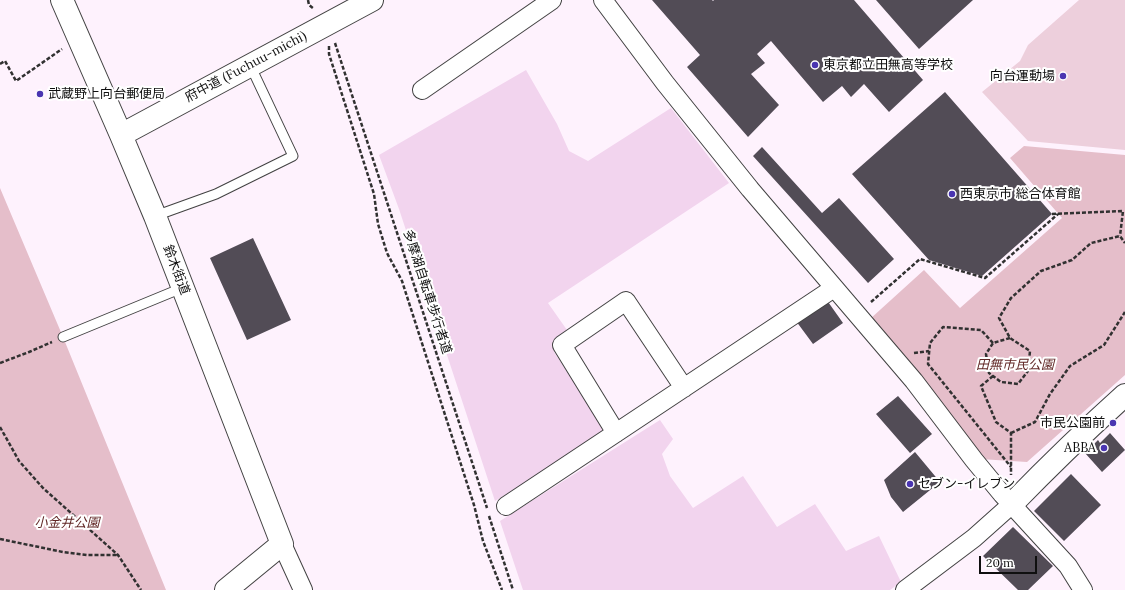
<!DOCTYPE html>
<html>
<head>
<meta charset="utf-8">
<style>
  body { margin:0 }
  #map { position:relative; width:1125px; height:590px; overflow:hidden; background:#fef2fd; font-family:Lora,serif }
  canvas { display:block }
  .scale { position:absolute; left:979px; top:556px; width:58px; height:18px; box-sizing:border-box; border:2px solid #0f0f0f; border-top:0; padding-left:5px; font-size:12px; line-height:14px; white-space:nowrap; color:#0f0f0f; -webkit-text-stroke:3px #fff; paint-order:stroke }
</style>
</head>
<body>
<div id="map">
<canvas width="1125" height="590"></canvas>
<div class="scale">20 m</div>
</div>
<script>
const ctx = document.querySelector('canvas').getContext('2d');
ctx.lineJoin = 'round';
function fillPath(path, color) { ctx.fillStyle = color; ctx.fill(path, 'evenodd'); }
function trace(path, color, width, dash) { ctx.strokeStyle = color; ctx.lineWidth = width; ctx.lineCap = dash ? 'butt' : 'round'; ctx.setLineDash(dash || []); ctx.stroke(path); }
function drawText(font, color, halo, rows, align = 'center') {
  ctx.font = font + ' Lora,"Noto Sans JP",serif'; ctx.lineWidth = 4; ctx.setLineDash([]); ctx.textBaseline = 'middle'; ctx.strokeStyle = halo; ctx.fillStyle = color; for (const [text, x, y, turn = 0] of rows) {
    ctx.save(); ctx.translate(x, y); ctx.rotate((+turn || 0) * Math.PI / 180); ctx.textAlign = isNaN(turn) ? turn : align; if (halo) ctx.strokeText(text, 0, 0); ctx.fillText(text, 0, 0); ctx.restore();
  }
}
fillPath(new Path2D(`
  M526,70l31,54 12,27 19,10 83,-53 58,75 -181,120 19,27 -8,6 -5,16 49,74 -2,10 -106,65 -96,-292 -20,-54z
  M660,420l13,19 -11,15 8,22 23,32 50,-32 34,51 38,-23 31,47 33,-15 22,46 -11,8h-367l-23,-69z`), '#f2d4ee');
fillPath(new Path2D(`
  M1024,146l101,9v220l-98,87 -47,-3 -110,-140 54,-49 36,38 102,-90 -52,-60z
  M0,188l63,149 103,253h-166z`), '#e5beca');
fillPath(new Path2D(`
  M1079,0h46v150l-97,-9 -46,-49 38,-31 8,-16z`), '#edcfdc');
fillPath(new Path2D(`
  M652,0h60l1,1 1,-1h140l69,80 -34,32 -25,-28 -13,13 -9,-11 -19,16 -52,-61 -14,13 8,9 -14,11 28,31 -31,32 -61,-70 13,-12z
  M876,0h97l-54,49z
  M945,92l107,122 -70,62 -53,-16 -77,-86z
  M762,147l60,66 17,-15 55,61 -26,24 -115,-127z
  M253,238l38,82 -44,20 -37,-82z
  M826,299l17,24 -30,21 -17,-23z
  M898,396l34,38 -22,19 -34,-39z
  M1110,433l15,17 -23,22 -17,-19 13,-13 2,3z
  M915,452l25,30 -37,30 -12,-15 -7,-17z
  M1071,474l30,31 -37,36 -30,-30z
  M1013,527l40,39 -25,24h-10l-35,-34z`), '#524c56');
const service = new Path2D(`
  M155,216l61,-22 77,-38 -43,-91
  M63,337l119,-49`);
const minor = new Path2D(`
  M603,0l62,83 85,106 164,192 60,79 28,34 66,72 15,24
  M422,90l130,-90
  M616,433l-54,-88 64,-44 58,87
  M506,506l328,-218
  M282,544l21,46
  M905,590l69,-52 37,-33`);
const tertiary = new Path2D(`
  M62,0l59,135 34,81 127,328 -56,46
  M121,135l251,-135
  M1011,505c37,-38 75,-75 114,-110`);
trace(service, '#424242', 11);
trace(minor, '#424242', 20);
trace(tertiary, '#424242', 24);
trace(new Path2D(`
  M308,0l1,5 5,4
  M335,43l152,465
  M329,46v8l45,140 4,30 9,29 15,28 72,224 9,36 19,49
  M0,64l5,-3 11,20 46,-32
  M1052,214l71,-3 -3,25
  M871,302l49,-43 65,19 73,-64
  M1010,338l-17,5 -7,11 3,19 12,9 17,2 10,-13 2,-20 -20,-13 -11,-20 12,-20 30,-27 31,-11 19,-17 29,-7 5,7
  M993,343l-12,-13 -38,-3 -13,16 -2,21 83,103
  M914,353l15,-2
  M0,363l29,-11 23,-10
  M993,376l-12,10 15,36 15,11v42
  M0,427l19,34 24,27 75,67 23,35
  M1011,433l24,-11 15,-28 20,-28 34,-21 21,-33
  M489,516l24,74
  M0,539l63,13 24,3h31`), '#313131', 2.5, [4, 2]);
trace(service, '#fff', 9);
trace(minor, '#fff', 18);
trace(tertiary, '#fff', 22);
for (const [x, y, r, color] of [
  [815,65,4,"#4a35b1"],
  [1063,76,4,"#4a35b1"],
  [40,94,4,"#4a35b1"],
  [952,194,4,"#4a35b1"],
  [1113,423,4,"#4a35b1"],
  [1104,448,4,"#4a35b1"],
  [910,484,4,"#4a35b1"]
]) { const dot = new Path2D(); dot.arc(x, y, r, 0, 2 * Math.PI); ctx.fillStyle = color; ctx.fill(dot); trace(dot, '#fff', 1.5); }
drawText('13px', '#0f0f0f', '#fff', [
  ["東京都立田無高等学校",823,65],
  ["向台運動場",1055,76,"right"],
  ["武蔵野上向台郵便局",48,94],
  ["西東京市 総合体育館",960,194],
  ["市民公園前",1105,423,"right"],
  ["ABBA",1096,448,"right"],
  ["セブン-イレブン",918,484]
], 'left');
drawText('13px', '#0f0f0f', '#fff', [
  ["府中道 (Fuchuu-michi)",246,67,-28],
  ["鈴木街道",176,270,69],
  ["多摩湖自転車歩行者道",427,292,72]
]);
drawText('italic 13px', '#602625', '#fff', [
  ["田無市民公園",1015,365],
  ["小金井公園",67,523]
]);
</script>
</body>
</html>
